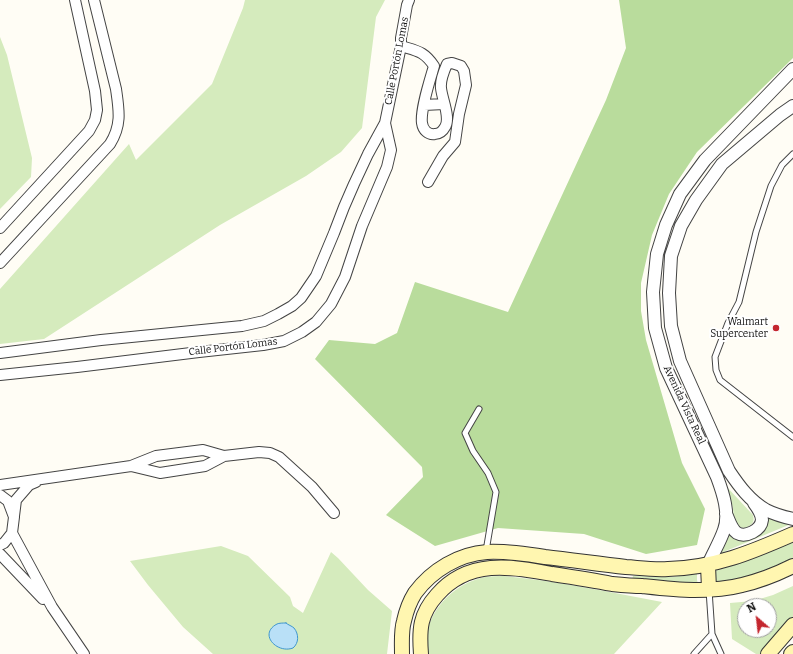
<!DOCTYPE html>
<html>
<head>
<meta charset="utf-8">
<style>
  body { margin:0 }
  #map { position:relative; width:793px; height:654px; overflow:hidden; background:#fffdf5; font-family:Bitter,serif }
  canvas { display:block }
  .north { position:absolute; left:737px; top:598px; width:40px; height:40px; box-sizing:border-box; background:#fff; border:1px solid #a0a0a0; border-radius:50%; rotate:332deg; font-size:11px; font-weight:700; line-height:16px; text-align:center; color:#111 }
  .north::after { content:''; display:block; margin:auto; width:14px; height:18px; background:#c4262e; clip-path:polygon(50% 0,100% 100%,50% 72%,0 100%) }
</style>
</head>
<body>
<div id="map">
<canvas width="793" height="654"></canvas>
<div class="north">N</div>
</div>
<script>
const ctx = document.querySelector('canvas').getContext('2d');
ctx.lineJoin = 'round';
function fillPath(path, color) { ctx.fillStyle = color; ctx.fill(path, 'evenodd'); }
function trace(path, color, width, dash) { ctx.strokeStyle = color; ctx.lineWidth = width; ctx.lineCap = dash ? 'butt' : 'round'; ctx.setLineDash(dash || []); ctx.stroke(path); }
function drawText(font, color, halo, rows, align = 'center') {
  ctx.font = font + ' Bitter,serif'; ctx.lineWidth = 4; ctx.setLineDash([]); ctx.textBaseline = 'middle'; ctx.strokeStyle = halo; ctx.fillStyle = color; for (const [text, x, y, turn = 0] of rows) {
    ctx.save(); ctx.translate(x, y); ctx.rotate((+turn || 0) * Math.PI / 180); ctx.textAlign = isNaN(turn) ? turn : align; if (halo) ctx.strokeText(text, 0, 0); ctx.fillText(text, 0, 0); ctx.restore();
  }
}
fillPath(new Path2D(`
  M245,0h140l-9,17 -14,111 -21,24 -35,24 -86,49 -176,114 -44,5v-55l129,-145 7,16 76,-76 31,-76z
  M0,37l7,18 25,103 -1,19 -31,32z
  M726,486l27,29c2,8 -1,9 -7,13l-8,-1 -5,-7c2,-11 -3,-23 -7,-34z
  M766,518l25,6 -70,29 10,-21 5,5z
  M793,539v27l-78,22 -2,-15 6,-4z
  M221,546l27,10 42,41 3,9 10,7 28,-61 7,6 30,32 24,21 -5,43h-174l-30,-27 -35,-42 -18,-24z
  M697,574v6l1,4 -66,-4 1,-4 38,1z
  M504,576c53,5 106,16 158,26l-48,52h-185c-1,-8 -3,-17 -1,-25 0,-3 2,-6 3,-9 10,-22 30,-38 54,-43 6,-1 13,-1 19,-1z
  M793,586v34l-31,34h-6l-24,-15 -2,-36 23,-2 20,-6zM745,606h24v24h-24z`), '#d5ebbd');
fillPath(new Path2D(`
  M619,0h174v58l-96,94 -28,42 -17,41 -11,48v28l5,29 36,123 23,46 -8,36 -51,9 -62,-20 -86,-6 -63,18 -49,-31 37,-38 -1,-10 -107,-108 14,-19 46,4 22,-11 18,-51 93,30 98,-212 20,-52z`), '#b9dc9c');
const water = new Path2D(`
  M286,623c2,2 6,3 8,5 5,6 5,15 -1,20 -16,6 -35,-14 -16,-24 2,-1 6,-1 9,-1z`);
fillPath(water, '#b9e0f7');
trace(water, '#3f96cf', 1);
const service = new Path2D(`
  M793,154l-11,11 -11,21 -15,46 -17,70 -11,21 -13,34 1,13 4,10 73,57
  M479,409l-14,24 8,18 15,22 8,19 -10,59
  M709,590l3,44 9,20
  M694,654l18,-20`);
const minor = new Path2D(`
  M401,46c16,5 23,5 33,20 -4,14 -14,44 -12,57 1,7 6,12 13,11 4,0 8,-3 10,-7 6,-9 -3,-28 -4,-39 -1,-8 3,-17 6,-24l5,-1 9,3 3,5 2,14 -7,29 -4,28 -12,14 -15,26
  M424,105l20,-1
  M0,228l89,-97 6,-11 2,-10 -2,-19 -20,-91
  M0,263l110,-119c12,-19 9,-34 6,-55l-22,-89
  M0,353l101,-13 141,-14 22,-5 14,-7 14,-8 9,-8 15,-22 18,-43 10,-26 10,-23 14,-30 17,-31 16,-77v-8l6,-33 2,-5
  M0,375l77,-8 122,-15 64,-7 21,-4 18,-9 14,-10 15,-18 14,-27 17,-51 25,-59 4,-17 -6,-27
  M131,466l29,7 45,-7 19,-10
  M0,485l131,-19 25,-10 47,-6 21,6 35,-4 11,1 9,4 33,30 22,26
  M0,495l8,6 6,16 -2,16 -8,10 -4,2
  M14,516l2,-16 13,-15 7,-3
  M12,533l40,74 32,47
  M0,554l43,45`);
const tertiary = new Path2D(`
  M793,106l-13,9 -58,49 -26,36 -15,26 -10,30 -2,37 2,33 9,35 49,110c10,15 21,30 37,39 8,4 18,7 27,9
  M726,514c3,6 5,15 11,19 9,5 24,-3 25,-13 0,-6 -5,-13 -8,-17
  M708,565c5,-12 12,-23 16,-35 6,-16 -1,-37 -7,-53l-51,-109 -11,-40 -2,-36 4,-38 9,-29 14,-31 25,-34 88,-91`);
const secondary = new Path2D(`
  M708,565l1,24
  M402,654c0,-11 -1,-23 2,-33 2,-9 6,-20 11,-28 17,-23 44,-39 72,-41 19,-1 39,2 58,5 27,3 54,7 81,10 14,1 28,3 42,2 46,-1 84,-17 125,-35
  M421,654c-2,-25 -1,-40 16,-59 31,-36 74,-29 115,-21 20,3 40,6 60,10 10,1 20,2 30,2 18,2 35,4 52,4 16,0 33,-1 48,-5 17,-4 35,-11 51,-19
  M768,654l25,-29
  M791,654l2,-2`);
trace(service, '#444', 7);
trace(minor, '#444', 12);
trace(tertiary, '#444', 14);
trace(secondary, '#333', 16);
trace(service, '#fff', 5);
trace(minor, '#fff', 10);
trace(tertiary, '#fff', 12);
trace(secondary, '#fff6b0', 14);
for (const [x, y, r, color] of [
  [776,328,4,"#c4262e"]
]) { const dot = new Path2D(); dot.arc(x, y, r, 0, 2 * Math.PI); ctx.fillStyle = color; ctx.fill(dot); trace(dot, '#fff', 1.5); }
drawText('10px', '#111', '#fff', [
  ["Calle Portón Lomas",397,61,-79],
  ["Calle Portón Lomas",233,347,-7],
  ["Avenida Vista Real",684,405,65]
]);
drawText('10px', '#111', '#fff', [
  ["Walmart",768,322],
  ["Supercenter",768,334]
], 'right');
</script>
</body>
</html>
